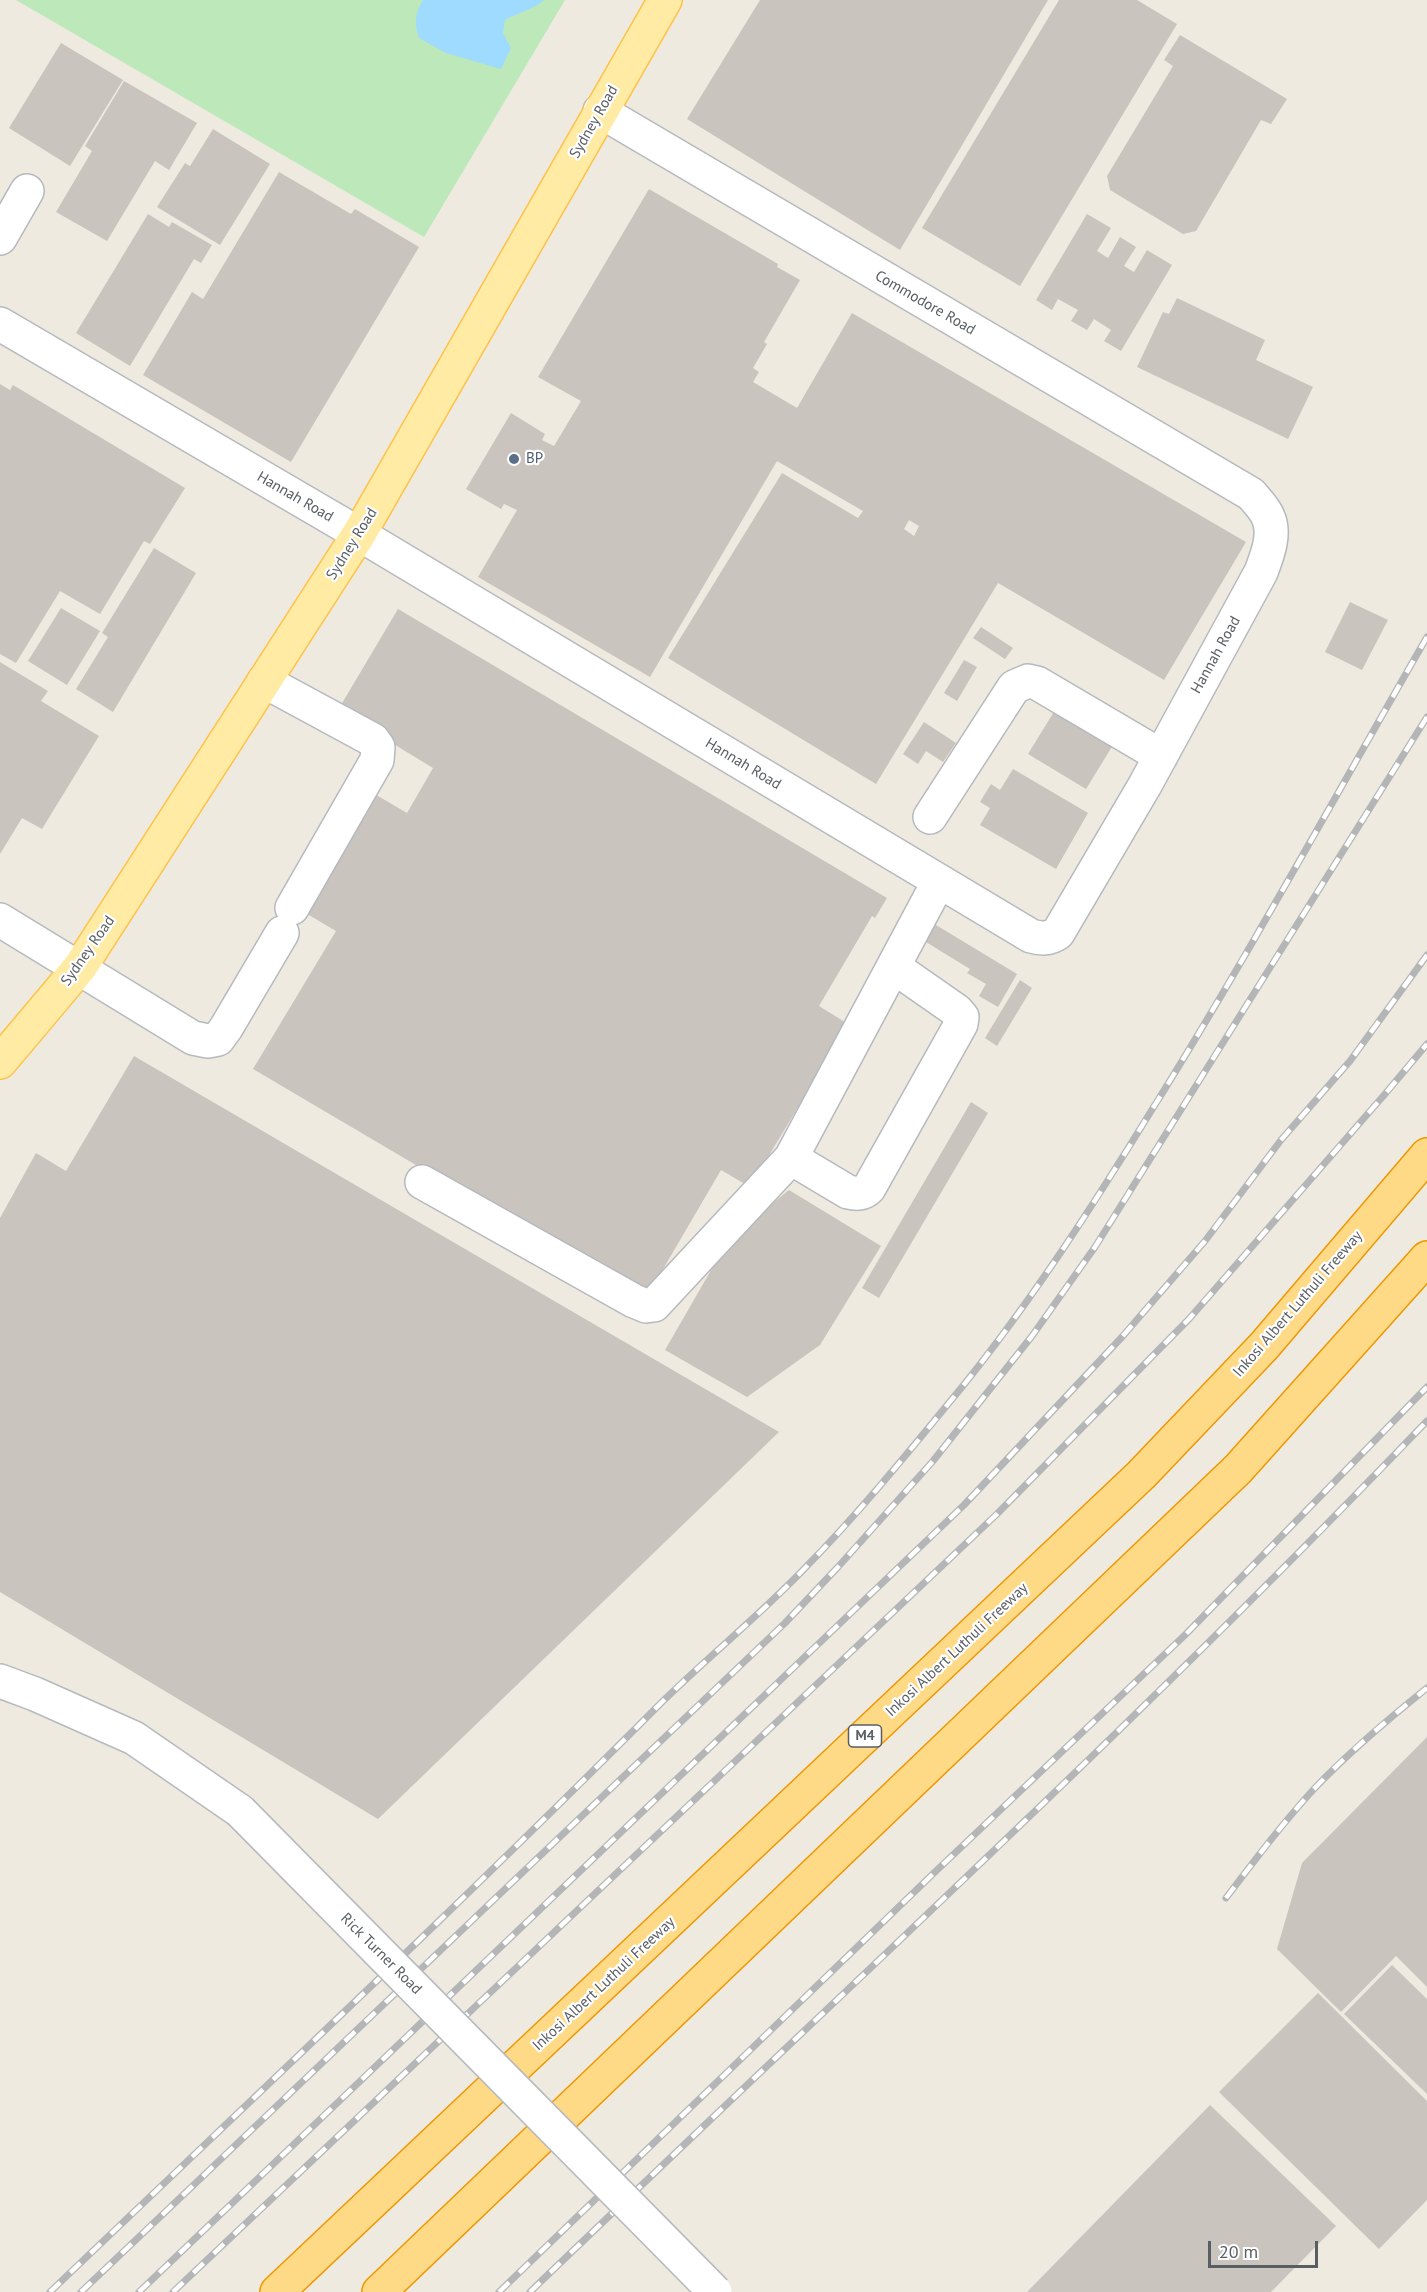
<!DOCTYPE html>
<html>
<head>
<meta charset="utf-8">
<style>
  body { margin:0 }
  #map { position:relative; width:1427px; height:2292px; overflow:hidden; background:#eeeae0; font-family:"PT Sans",sans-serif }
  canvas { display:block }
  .scale { position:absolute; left:1208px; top:2241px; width:110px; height:27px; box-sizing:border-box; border:3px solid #595e63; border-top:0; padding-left:8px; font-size:18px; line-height:21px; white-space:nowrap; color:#595e63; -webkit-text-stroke:4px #fff; paint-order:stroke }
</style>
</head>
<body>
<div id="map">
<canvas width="1427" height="2292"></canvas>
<div class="scale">20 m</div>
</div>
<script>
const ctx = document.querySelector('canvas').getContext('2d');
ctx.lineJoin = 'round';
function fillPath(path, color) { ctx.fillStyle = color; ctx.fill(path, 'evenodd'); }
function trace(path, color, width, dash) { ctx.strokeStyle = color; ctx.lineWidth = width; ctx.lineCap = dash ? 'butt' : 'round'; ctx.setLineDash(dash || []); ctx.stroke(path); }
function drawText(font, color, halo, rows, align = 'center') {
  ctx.font = font + ' "PT Sans",sans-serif'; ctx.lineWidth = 4.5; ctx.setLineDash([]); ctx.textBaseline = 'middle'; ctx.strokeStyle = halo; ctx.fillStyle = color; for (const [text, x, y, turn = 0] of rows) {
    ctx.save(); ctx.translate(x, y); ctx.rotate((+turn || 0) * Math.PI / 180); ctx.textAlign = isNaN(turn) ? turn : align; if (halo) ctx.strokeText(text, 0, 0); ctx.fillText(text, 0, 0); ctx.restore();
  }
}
fillPath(new Path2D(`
  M16,0h549l-141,237z`), '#bce8ba');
fillPath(new Path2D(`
  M423,0h121c-10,9 -27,13 -39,20l-2,13 8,15 -10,21 -55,-16 -27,-15c-5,-15 -4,-25 4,-38z`), '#9fdaff');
fillPath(new Path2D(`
  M760,0h288l-148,250 -213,-131z
  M1059,0h78l40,24 -157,262 -98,-58z
  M1180,35l107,64 -16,25 -10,-4 -65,111 -13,3 -73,-44 -3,-14 66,-110 -9,-6z
  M61,43l62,37 -53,86 -61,-38z
  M124,81l73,42 -28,47 -14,-9 -48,80 -51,-29 36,-61 -7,-5z
  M213,129l57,35 -50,81 -63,-38 28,-44 5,3z
  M279,172l72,42 4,-5 64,38 -128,215 -148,-87 49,-83 11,7z
  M649,189l129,75 -1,3 23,13 -36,62 3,2 -14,24 6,4 -6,10 44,26 55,-95 394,229 -82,138 -166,-97 -122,201 -208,-126 114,-185 76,45 5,-7 -86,-50 -127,216 -172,-100 39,-67 -13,-6 -3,5 -35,-20 45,-76 34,21 -3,6 12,6 27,-45 -43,-24zM909,520l10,6 -5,10 -10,-7z
  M148,214l21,13 3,-5 40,23 -11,18 -7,-4 -64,107 -54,-33z
  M1087,214l24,14 -14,23 11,7 12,-21 16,10 -12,19 10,6 13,-22 25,15 -51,86 -17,-10 7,-11 -17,-11 -7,11 -16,-9 7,-11 -20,-11 -6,11 -16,-10z
  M1177,298l88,42 -9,20 57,27 -25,52 -151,-72 26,-55 6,2z
  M0,384l10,6 3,-5 172,103 -35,56 -6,-3 -44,73 -40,-23 -44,72 -16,-9z
  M154,548l42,25 -83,139 -37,-23 32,-52 -6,-4z
  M1350,602l38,18 -26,50 -37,-18z
  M61,608l39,23 -33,54 -39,-24z
  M398,609l489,289 -12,20 -3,-2 -53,90 29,18 -98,163 -29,-17 -76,130 -392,-231 83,-138 -34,-20 71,-118 34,20 26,-45 -95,-58z
  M981,627l32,21 -8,11 -32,-21z
  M964,660l13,7 -20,34 -13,-8z
  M0,662l48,29 -7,10 58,35 -57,93 -20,-11 -22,36z
  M1055,710l58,35 -27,44 -58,-35z
  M924,722l32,21 -13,19 -17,-11 -8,13 -15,-10z
  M1013,769l75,44 -32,56 -76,-44 10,-17 -10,-6 11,-18 9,6z
  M931,922l86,52 -19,33 -19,-11 7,-12 -19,-11 3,-4 -49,-30z
  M1020,980l12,8 -35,58 -12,-8z
  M134,1056l645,376 -401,387 -378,-227v-374l36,-65 30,18z
  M971,1102l17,11 -109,185 -17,-10z
  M789,1190l92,56 -61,99 -73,52 -82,-47 64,-111z
  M1427,1737v250l-31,-31 -55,56 -64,-63 25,-86z
  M1392,1965l35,34v95l-83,-80z
  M1318,1993l109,108v99l-48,49 -160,-157z
  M1210,2105l126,121 -65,66h-244z`), '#c9c4bd');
const minor = new Path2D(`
  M0,238l27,-47
  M0,324l359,210 672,402c11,3 18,3 27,-3l87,-148 116,-213c6,-16 15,-38 7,-55 -3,-8 -11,-16 -17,-23l-651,-383
  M264,681l109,59 5,7 -1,13 -85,148
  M930,817l84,-130 14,-6 9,2 124,73
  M0,920l193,118 15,3 10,-2 8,-11 56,-95
  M894,967l63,44 5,6 -1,7 -92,164c-6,6 -12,6 -21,4l-57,-34 148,-277
  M422,1182l212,119 12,5 8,-1 137,-147
  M0,1681l35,13 99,44 106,73`);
const major = new Path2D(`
  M0,1062l80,-95 279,-433 306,-534`);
const highway = new Path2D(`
  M277,2292l864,-817 123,-129 163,-191
  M379,2292l859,-823 189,-211`);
trace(minor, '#b6b9be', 36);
trace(major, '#fec249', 36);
trace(highway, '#ee9700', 36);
trace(minor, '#fff', 33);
trace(major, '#ffeba4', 33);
trace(highway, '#ffda86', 33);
const rail = new Path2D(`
  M1226,1898c28,-37 56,-74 87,-108 35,-37 74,-70 114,-102
  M50,2292c205,-196 412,-389 612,-590 47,-46 98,-87 143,-134 56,-57 107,-120 157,-181 71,-88 132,-183 191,-279 96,-154 183,-313 274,-471
  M81,2292l704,-669 53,-56 95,-106 99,-125 63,-89 332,-530
  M139,2292l825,-787 158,-168 83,-96 76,-101 69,-79 77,-106
  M173,2292l824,-778 192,-195 196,-225 42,-50
  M499,2292l437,-421 250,-237 241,-247
  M530,2292c300,-289 609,-570 897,-871`);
trace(rail, '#b4b5b6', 7);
trace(rail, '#fff', 4.5, [14]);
const minorBridge = new Path2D(`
  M240,1811l475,481`);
trace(minorBridge, '#b6b9be', 36, []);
trace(minorBridge, '#fff', 33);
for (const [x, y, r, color] of [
  [514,459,6,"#5c6f8a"]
]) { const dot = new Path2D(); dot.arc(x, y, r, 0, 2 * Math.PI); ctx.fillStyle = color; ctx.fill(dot); trace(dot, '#fff', 2); }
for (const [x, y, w] of [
  [865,1736,33]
]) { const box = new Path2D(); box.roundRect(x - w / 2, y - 11, w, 22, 4.5); ctx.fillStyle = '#fff'; ctx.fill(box); trace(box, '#595e63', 1.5); }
drawText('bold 14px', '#595e63', null, [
  ["M4",865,1736]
]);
drawText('15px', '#595e63', '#fff', [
  ["Sydney Road",594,122,-60],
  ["Commodore Road",925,303,30],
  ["Hannah Road",295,497,30],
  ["Sydney Road",352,544,-58],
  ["Hannah Road",1216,655,-61],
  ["Hannah Road",743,764,31],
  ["Sydney Road",88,951,-55],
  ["Inkosi Albert Luthuli Freeway",1298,1304,-49],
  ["Inkosi Albert Luthuli Freeway",957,1650,-43],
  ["Rick Turner Road",381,1954,45],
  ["Inkosi Albert Luthuli Freeway",604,1984,-43]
]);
drawText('15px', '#4e5e75', '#fff', [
  ["BP",526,459]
], 'left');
</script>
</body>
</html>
